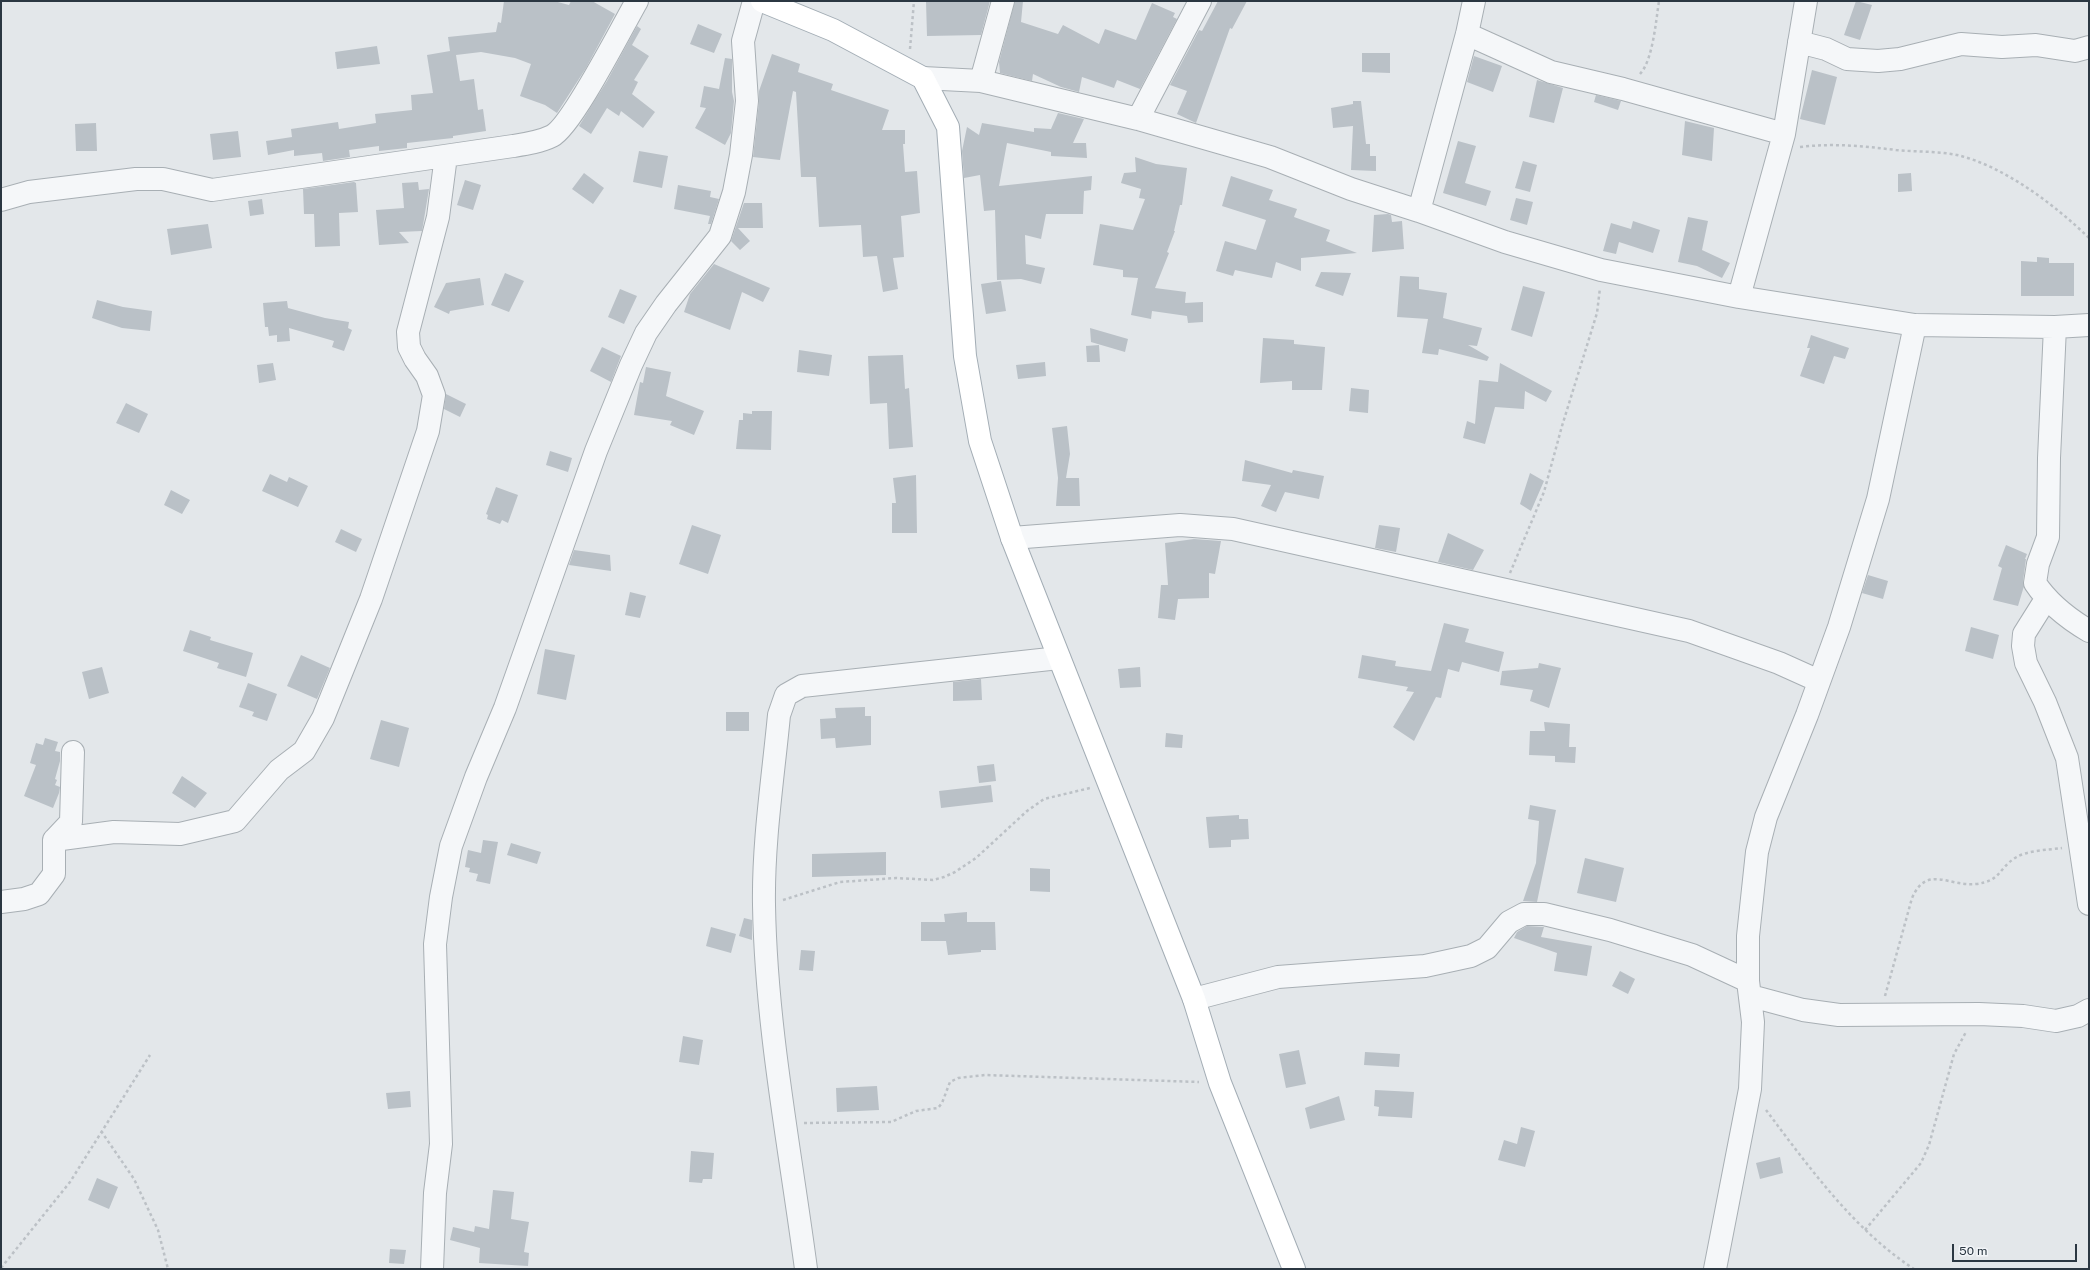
<!DOCTYPE html>
<html>
<head>
<meta charset="utf-8">
<style>
  body { margin:0 }
  #map { position:relative; width:2090px; height:1270px; overflow:hidden; background:#e3e7ea; font-family:"Public Sans",sans-serif }
  canvas { display:block }
  .frame { position:absolute; inset:0; border:2px solid #2b3742; pointer-events:none }
  .scale { position:absolute; left:1952px; top:1244px; width:125px; height:18px; box-sizing:border-box; border:2px solid #2b3742; border-top:0; padding-left:5px; font-size:12px; line-height:14px; white-space:nowrap; color:#2b3742; -webkit-text-stroke:3px #f2f5f8; paint-order:stroke }
</style>
</head>
<body>
<div id="map">
<canvas width="2090" height="1270"></canvas>
<div class="frame"></div>
<div class="scale">50 m</div>
</div>
<script>
const ctx = document.querySelector('canvas').getContext('2d');
ctx.lineJoin = 'round';
function fillPath(path, color) { ctx.fillStyle = color; ctx.fill(path, 'evenodd'); }
function trace(path, color, width, dash) { ctx.strokeStyle = color; ctx.lineWidth = width; ctx.lineCap = dash ? 'butt' : 'round'; ctx.setLineDash(dash || []); ctx.stroke(path); }
fillPath(new Path2D(`
  M504,1h50l15,4 2,-4h21l23,13 -29,54 -29,45 -12,-8 -25,-9 11,-32 -16,-6 -34,-6 -25,3 4,26 14,-2 4,31 5,-1 3,22 -33,5v2l-46,5v5l-28,3v-5l-30,4 1,7 -27,4 -1,-8 -28,3v-6l-26,5 -2,-14 26,-4 -1,-8 47,-7 1,7 37,-6 -1,-9 37,-4 -1,-15 22,-2 -6,-38 23,-4 -2,-14 48,-5 2,-10 3,1z
  M926,1h64l-9,34 -54,1z
  M1015,1h8l-2,21 37,12 5,-9 36,19 6,-15 31,11 16,-37 23,10 -2,4 4,2 -37,70 -23,-9 -3,8 -32,-11 -3,15 -18,-5 -28,-13 -1,7 -32,-8 -1,-11z
  M1218,1h29l-15,28 -2,-1 -34,95 -19,-9 10,-23 -17,-6 29,-55 3,1z
  M1856,1l16,4 -12,35 -16,-5z
  M698,24l24,10 -8,19 -24,-9z
  M637,26l4,3 -9,16 17,11 -15,24 4,2 -6,12 23,18 -12,16 -22,-17 -2,5 -12,-8 -16,26 -12,-8 28,-45z
  M377,46l3,18 -43,5 -2,-17z
  M1362,53h28v20l-28,-1z
  M772,54l28,10 -2,8 35,12 -2,6 58,20 -7,20h23v14h-2l2,28 12,-1 3,42 -19,3 3,41 -11,1 5,31 -15,3 -6,-36 -14,1 -2,-32 -42,2 -3,-50h-15l-5,-85 -3,-1 -13,69 -27,-3 6,-55v-11z
  M1474,56l28,10 -9,26 -26,-10z
  M725,58l7,1v33l2,9 -3,32 -6,12 -30,-17 11,-20 -6,-1 4,-21 15,3z
  M1812,70l25,7 -12,48 -25,-6z
  M1537,80l26,8 -9,35 -25,-6z
  M1596,95l25,6 -3,9 -24,-8z
  M1353,101h8l5,43h4v12h6v15l-25,-1 2,-44 -20,2 -2,-20 22,-4z
  M1058,113l26,6 -11,24h13l1,15 -36,-2v-4l-44,-9 -8,43 93,-10 -1,14 -7,1 -1,23h-37l-5,25 -16,-4 1,29 19,4 -4,16 -20,-5 -24,1 -2,-70 -11,1 -4,-36 -16,3 -2,-27 5,-24 12,8 3,-12 52,9v-4l17,1z
  M1685,121l29,7 -2,33 -30,-6z
  M96,123l1,28h-21l-1,-27z
  M238,131l3,26 -28,3 -3,-26z
  M1458,141l18,5 -11,37 26,8 -5,15 -43,-13z
  M639,151l29,5 -6,32 -29,-6z
  M1135,157l21,7 31,4 -5,37h-2l-6,26h1l-8,21 2,1 -14,35 31,4 -1,11 18,-1v20l-15,1 -1,-7 -35,-5 -1,8 -20,-4 7,-37 -15,-1v-7l-30,-5 7,-41 33,6 12,-31 -6,-1 2,-9 -20,-6 3,-10 12,-1z
  M1523,161l14,4 -7,27 -15,-4z
  M584,173l20,15 -11,16 -21,-15z
  M1911,173l1,18 -14,1v-18z
  M1231,176l42,14 -4,10 28,9 -3,8 36,13 -4,11 31,12 -56,5v13l-25,-9 -4,16 -37,-8 -2,6 -17,-5 9,-30 31,9 10,-30 -44,-14z
  M465,180l16,5 -8,25 -16,-5z
  M354,182l2,1 2,29 -19,1 1,33 -25,1 -1,-33h-10l-1,-25z
  M418,182l1,8 10,-1 -7,42 -23,1 10,11 -30,2 -3,-35 28,-2 -2,-25z
  M678,185l33,6 -1,6 9,2 -8,25h-3l2,-8 -36,-7z
  M1516,198l17,4 -6,23 -17,-5z
  M262,199l2,15 -14,2 -2,-15z
  M744,203h18l1,25h-25l12,13 -10,9 -9,-9z
  M1388,214l3,1 1,7 10,-1 2,28 -32,3 2,-37z
  M1688,217l20,4 -6,29 28,13 -8,15 -25,-12 -19,-4z
  M1633,221l27,9 -7,23 -34,-11 -3,12 -13,-3 8,-28 20,6z
  M208,224l4,24 -41,7 -4,-26z
  M2037,257l12,1v5h25v33h-53v-35l16,1z
  M714,264l56,24 -7,14 -21,-10 -12,38 -46,-18 6,-18z
  M1321,272l30,1 -8,23 -28,-10z
  M505,273l19,8 -15,31 -18,-7z
  M1400,276l19,1v12l28,4 -4,25 39,10 -5,18 -9,-1 21,12 -2,4 -48,-12 -1,6 -16,-2 6,-34 -31,-2z
  M480,278l4,27 -34,6 -1,3 -15,-7 12,-24z
  M1001,281l5,30 -20,3 -5,-30z
  M1523,286l22,6 -13,45 -21,-7z
  M620,289l17,7 -13,28 -16,-7z
  M97,300l26,7 29,4 -2,20 -28,-3 -30,-10z
  M287,301l1,7 37,10 24,4 -1,6 4,2 -8,21 -12,-4 2,-6 -45,-13 1,13 -13,1v-7l-8,1 -1,-9h-3l-2,-24z
  M1090,328l38,11 -3,13 -34,-10z
  M1811,335l38,13 -4,11 -11,-3 -10,28 -24,-8 10,-28h-3z
  M1263,338l31,2v4l31,3 -3,43h-30v-9l-32,2z
  M1099,345l1,17h-13l-1,-16z
  M602,347l19,9 -10,26 -21,-11z
  M799,350l33,5 -3,21 -32,-4z
  M903,355l2,34 4,-1 4,59 -24,2 -2,-46 -17,1 -2,-48z
  M1045,362l1,14 -28,3 -2,-14z
  M273,363l3,17 -17,3 -2,-18z
  M1500,363l52,28 -6,11 -21,-11 -1,18 -29,-2 -10,37 -22,-6 4,-17 8,3 4,-44 19,2z
  M646,367l25,5 -5,24 38,15 -10,24 -24,-10 2,-4 -38,-6 6,-33 3,1z
  M1351,388l18,2 -1,23 -19,-2z
  M446,394l20,10 -6,13 -16,-8z
  M126,403l22,11 -9,19 -23,-10z
  M752,411h20l-1,39 -35,-1 3,-29h4v-7l9,1z
  M1067,426l3,28 -4,24h13l1,28h-24l2,-28 -6,-50z
  M550,451l22,7 -4,14 -22,-7z
  M1245,460l47,13 1,-3 31,6 -5,23 -34,-7 -9,20 -15,-6 10,-21 -29,-4z
  M1530,473l14,8 -13,30 -11,-7z
  M270,474l17,8 2,-5 19,9 -10,21 -36,-16z
  M916,475l1,58h-25v-30h4l-3,-25z
  M496,487l22,8 -10,28 -6,-3 -2,4 -13,-5 1,-4 -2,-1z
  M171,490l19,10 -8,14 -18,-9z
  M692,525l29,10 -13,39 -29,-10z
  M1379,525l21,3 -4,24 -21,-4z
  M341,529l21,10 -6,13 -21,-10z
  M1448,533l36,17 -11,20 -35,-8z
  M1194,539l27,2 -6,33 -6,-1v25l-31,1 -3,21 -17,-2 3,-33h7l-3,-42z
  M2006,545l21,9 -2,5h1l-3,22 1,5 -6,20 -25,-6 9,-32 -4,-2z
  M574,550l36,5 1,16 -42,-6z
  M1868,575l20,6 -5,18 -21,-6z
  M630,592l16,4 -6,22 -15,-3z
  M1444,623l25,6 -4,13 39,10 -5,20 -37,-10 -3,10 -11,-3 -7,29 -5,-1 -22,44 -21,-14 21,-35 -8,-1 2,-4 -50,-9 4,-23 34,6 -1,5 36,5z
  M1971,627l28,8 -6,24 -28,-8z
  M190,630l21,7 -1,3 43,13 -7,24 -29,-9 2,-5 -36,-12z
  M545,649l30,6 -9,45 -29,-6z
  M301,655l29,13 -13,31 -30,-13z
  M1539,663l22,5 -12,40 -19,-7 3,-11 -33,-5 2,-14 36,-3z
  M102,667l7,26 -20,6 -7,-27z
  M1140,667l1,20 -21,1 -2,-19z
  M981,679l1,21 -29,1v-19z
  M248,683l29,11 -10,27 -15,-5 2,-4 -15,-5z
  M865,707v9h6v29l-35,3 -1,-10 -14,1 -1,-20 16,-1 -1,-10z
  M726,712h23v19h-23z
  M381,720l28,8 -10,39 -29,-8z
  M1544,722l26,2 -1,23h7l-1,16 -20,-1v-6l-26,-1 1,-24h15z
  M1166,733l17,2 -1,13 -17,-1z
  M45,738l13,4 -3,9 5,1v9l-5,18 2,1 -2,5 5,2 -1,6 -6,15 -29,-12 12,-31 -6,-2 6,-20 7,2z
  M994,764l2,17 -17,2 -2,-17z
  M182,776l25,17 -12,15 -23,-15z
  M991,785l2,17 -52,6 -2,-17z
  M1530,805l26,5 -19,92 -14,-1 13,-38 3,-42 -11,-2z
  M1239,815v4h9l1,20 -18,1v7l-22,1 -3,-31z
  M483,840l15,2 -8,42 -14,-3 2,-7 -9,-2 1,-4 -5,-1 3,-17 13,3z
  M511,843l30,9 -4,12 -30,-9z
  M886,852v23l-74,2v-23z
  M1585,858l39,10 -8,34 -39,-9z
  M1030,868l20,1v23l-20,-1z
  M967,912v10h28l1,28h-15v2l-33,3 -2,-14h-25v-19h24l-1,-8z
  M744,918l8,2v20l-13,-4z
  M1527,926l17,1 -3,10 51,9 -5,30 -33,-5 3,-18 -43,-15 3,-6z
  M711,927l25,7 -5,19 -25,-7z
  M801,950l14,1 -2,20 -14,-1z
  M1620,971l15,8 -7,15 -16,-8z
  M683,1036l20,4 -4,25 -20,-3z
  M1299,1050l7,34 -20,4 -7,-34z
  M1365,1052l35,2 -1,13 -35,-2z
  M877,1086l2,24 -42,2 -1,-24z
  M1375,1090l39,2 -2,26 -34,-2 1,-9 -5,-1z
  M410,1091l1,16 -23,2 -2,-16z
  M1339,1096l6,24 -35,9 -5,-21z
  M1521,1127l14,4 -10,36 -27,-7 6,-20 13,4z
  M691,1151l23,2 -2,26h-9l-1,4 -13,-1z
  M1780,1157l3,16 -23,6 -4,-16z
  M97,1178l21,9 -9,22 -21,-9z
  M493,1190l21,2 -3,27 18,3 -5,30 5,1 -1,13 -49,-3 1,-15 -30,-8 3,-13 21,5 1,-6 14,3z
  M390,1249l16,1 -2,14 -15,-1z`), '#bac1c7');
const minor = new Path2D(`
  M1467,34l84,38 72,17 161,45
  M1799,42l27,7 21,10 31,2 22,-2 61,-15 41,3 34,-2 39,6 14,-4
  M923,78l58,3 157,38 132,38 81,32 68,22 86,31 96,28 138,27 176,28 140,2 34,-2
  M981,81l22,-80
  M1138,119l62,-118
  M1,200l28,-8 107,-13h27l49,11 301,-44c13,-2 27,-4 39,-10 20,-10 70,-109 85,-135
  M1419,211l48,-177 7,-33
  M1739,297l45,-163 22,-133
  M2055,327l-6,131 -1,79 -10,27 -3,19c14,21 32,35 54,48
  M1012,538l168,-13 53,4 456,102 90,32 40,18
  M2046,599l-22,35 -1,12 3,17 19,39 22,56 22,146
  M54,840l60,-8 66,2 55,-13 44,-51 25,-19 19,-33 48,-119 57,-168 6,-36 -7,-19 -12,-17 -6,-12 -1,-15 30,-115 8,-61
  M1,902l23,-3 15,-5 15,-20v-34l17,-18 2,-70
  M1751,996l52,14 36,5 140,-1 44,2 33,5 22,-5 11,-6
  M1194,999l84,-22 147,-11 46,-10 16,-8 22,-26 15,-8h20l66,16 82,25 56,26
  M432,1269l3,-76 6,-49 -6,-200 6,-47 10,-51 25,-69 29,-69 91,-257 35,-86 15,-32 20,-29 54,-68 14,-44 7,-37 6,-54 -4,-60 11,-40
  M806,1269c-16,-121 -40,-242 -42,-364 -1,-63 9,-127 15,-190l7,-20 16,-9 257,-28
  M1715,1269l35,-180 3,-67 -5,-41v-45l9,-84 9,-35 41,-102 32,-88 39,-128 37,-174`);
const major = new Path2D(`
  M762,1l71,29 90,48 25,49 17,229 15,85 32,97 182,461 26,84 74,186`);
trace(minor, '#a8afb4', 24);
trace(major, '#a3adb5', 24);
trace(new Path2D(`
  M910,49l4,-48
  M1640,74c13,-14 16,-54 19,-73
  M1800,147c33,-4 63,-1 96,3 20,2 41,1 61,5 47,11 98,50 132,83
  M1510,573l34,-81 18,-66 35,-113 3,-25
  M783,900l57,-18 56,-4 37,2 11,-3 11,-5 21,-14 51,-47 17,-12 46,-11
  M1885,996l27,-98c15,-34 37,-11 64,-14 25,-3 22,-15 39,-26 12,-8 33,-8 47,-10
  M1766,1110c43,57 88,120 148,159
  M804,1123l87,-1 25,-11 22,-3 4,-5 8,-21 8,-4 27,-3 214,7
  M101,1131l33,48 24,51 10,39
  M1865,1230l56,-67 8,-18 25,-91 12,-22
  M1,1268l69,-86 80,-127`), '#bcc1c6', 2.5, [3, 3]);
trace(minor, '#f5f7f9', 22);
trace(major, '#fff', 22);
</script>
</body>
</html>
